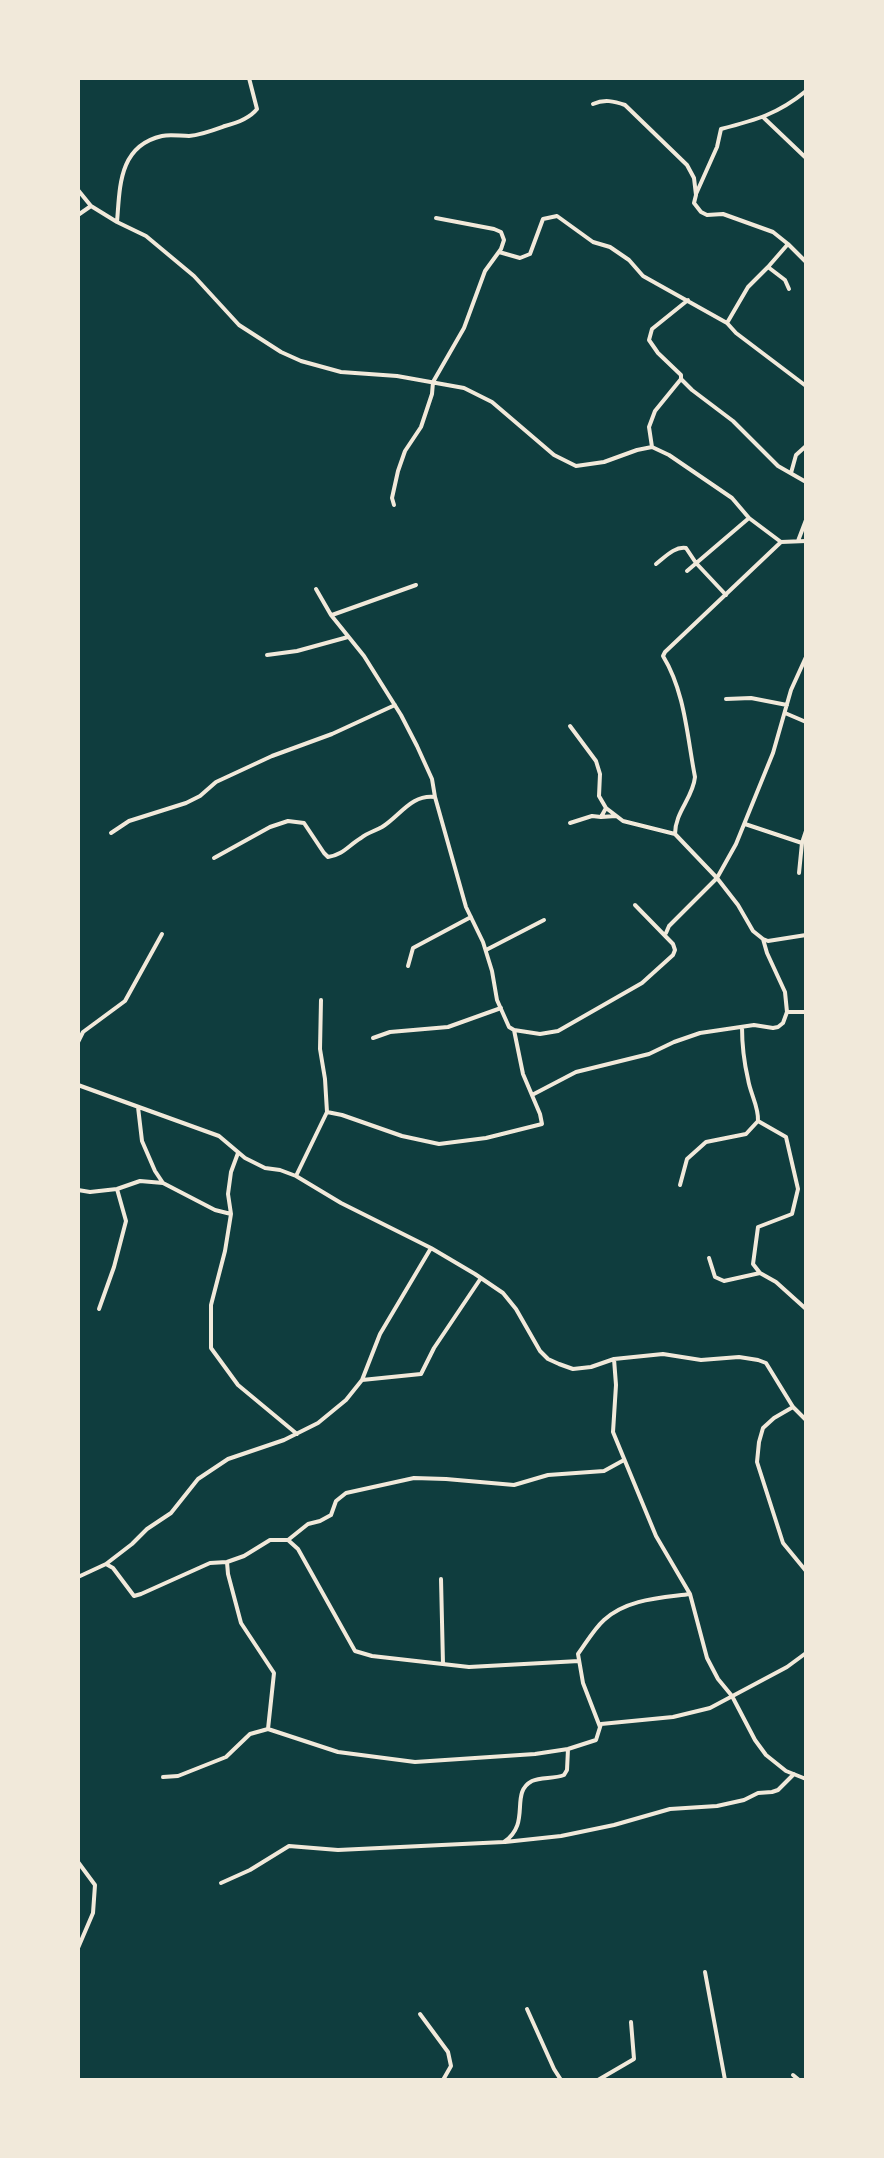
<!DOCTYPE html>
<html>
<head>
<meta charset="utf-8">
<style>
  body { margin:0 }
  #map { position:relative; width:884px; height:2158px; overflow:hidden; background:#0f3d3e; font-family:"Work Sans",sans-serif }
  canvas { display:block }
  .frame { position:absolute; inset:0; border:80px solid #f1e9da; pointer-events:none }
</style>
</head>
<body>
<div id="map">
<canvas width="884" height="2158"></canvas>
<div class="frame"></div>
</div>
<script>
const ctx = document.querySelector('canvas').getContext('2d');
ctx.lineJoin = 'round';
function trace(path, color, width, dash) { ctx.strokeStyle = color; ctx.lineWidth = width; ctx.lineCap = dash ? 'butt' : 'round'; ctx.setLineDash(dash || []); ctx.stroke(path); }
trace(new Path2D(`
  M593,104c11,-5 21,-3 32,1l62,60 7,13 2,17 -2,8 7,9 6,3 16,-1 50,18 15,12 -20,23 17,13 4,9
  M764,118l42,40
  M78,190l13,16 26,16 29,14 48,40 45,49 42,27 20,9 40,11 56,4 67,12 28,14 62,53 22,11 28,-4 33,-12 15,-3 17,8 63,43 17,20 32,24 25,-1
  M696,194l21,-47 4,-18c35,-9 57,-15 85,-38
  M78,215l13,-9
  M117,222c3,-34 1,-76 45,-86 8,-2 18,0 27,0 12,-1 25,-6 36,-10 12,-3 24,-7 32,-17l-8,-31
  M788,244l18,18
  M499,252l21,6 10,-4 13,-35 14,-3 36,26 17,5 19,13 14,16 84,47 9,10 70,53
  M727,323l21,-36 20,-20
  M681,379l11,11 41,31 45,45 28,16
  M652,447l-3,-20 6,-16 26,-32v-4l-23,-22 -9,-13 3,-11 36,-29
  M791,473l5,-18 10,-9
  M394,505l-2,-7 6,-27 7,-20 16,-24 11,-33 1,-12 31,-54 21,-57 16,-22 3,-9 -3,-8 -7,-3 -58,-11
  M798,541l8,-21
  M656,564c9,-7 19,-18 30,-16l10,15 30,32
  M687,571l62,-53
  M316,589l15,26 33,41 37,59 16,31 15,33 3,18 31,110 17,35 9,29 5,29 12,27 5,3 26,4 18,-3 84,-48 31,-28 2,-5 -2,-6 -38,-39
  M332,615l84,-30
  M267,655l30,-4 51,-14
  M726,699l25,-1 36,7
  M785,713l21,9
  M606,808l-5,9 15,-1
  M570,823l22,-7 9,1
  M745,824l57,19
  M111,833l18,-12 57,-18 14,-7 16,-14 56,-26 60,-22 63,-29
  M675,834c0,-22 18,-36 20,-57 -8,-41 -10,-85 -32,-121l2,-4 116,-110
  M214,858l56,-31 18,-6 16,2 20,30 4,4c15,-2 21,-12 33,-19 6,-5 14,-7 21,-11 18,-11 29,-33 53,-30
  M799,873l3,-30 4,-12
  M666,933l3,-7 48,-48 19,-34 37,-91 18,-63 15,-33
  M763,939l5,2 38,-6
  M486,950l58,-30
  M408,966l5,-18 58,-31
  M787,1012h19
  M373,1038l17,-6 58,-5 53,-19
  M78,1042l5,-10 42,-31 37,-67
  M78,1085l141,51 26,22 20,10 15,2 16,6 45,27 90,45 44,26 28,19 13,16 24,42 8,8 11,5 14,5 18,-2 23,-8 49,-5 38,6 38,-3 19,3 8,3 27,44 13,13
  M532,1095l44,-23 73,-18 25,-12 26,-9 54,-8 19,3 5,-1 5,-4 4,-11 -2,-20 -18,-39 -4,-14 -10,-8 -15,-26 -21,-27 -42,-44 -52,-13 -17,-13 -7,-12 1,-22 -4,-13 -26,-35
  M138,1107l4,34 13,30 8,12 52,27 16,4
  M327,1112l15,3 60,21 37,8 47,-6 56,-14 -2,-10 -17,-40 -9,-44
  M758,1121l28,16 12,52 -6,25 -34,13 -5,37 7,9 16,9 30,27
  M238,1153l-7,19 -3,22 3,20 -6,37 -14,54v43l27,37 59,49
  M296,1176l31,-64 -2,-33 -5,-30 1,-49
  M680,1185l7,-26 19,-17 40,-8 12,-13c1,-14 -8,-28 -10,-42 -4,-17 -6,-34 -6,-52
  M78,1190l12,2 27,-3 23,-8 23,2
  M709,1258l6,19 9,4 36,-8
  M99,1309l15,-42 12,-46 -9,-32
  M614,1359l2,26 -3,47 43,104 34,58 17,64 11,21 14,17 23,44 11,15 20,16 20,8
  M362,1380l18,-46 51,-86
  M793,1407l-19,11 -11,10 -4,14 -2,20 26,81 23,28
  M288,1540l20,-16 12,-3 11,-6 5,-14 10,-8 68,-15 32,1 68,6 34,-10 56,-4 20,-11
  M227,1562l1,12 13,49 33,50 -6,56
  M106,1564l26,-20 15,-15 24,-16 27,-34 30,-20 56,-19 34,-17 28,-23 16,-20 59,-6 13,-26 47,-70
  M78,1577l28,-13 7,4 21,28 7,-2 69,-31 17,-1 17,-6 26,-16h18l10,9 57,102 17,5 97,11 110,-6
  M441,1579l2,85
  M600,1727l-17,-44 -5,-29c8,-11 16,-25 26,-34 23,-21 56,-22 86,-26
  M163,1777l15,-1 48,-19 24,-23 18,-5 70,23 77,10 120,-8 33,-5 28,-9 5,-16 72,-7 37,-9 77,-41 19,-14
  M505,1842l56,-6 53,-11 56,-16 47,-3 27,-6 14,-7 14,-1 6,-2 16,-16
  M78,1862l17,23 -2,28 -15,35
  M221,1883l29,-13 39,-24 49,4 166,-8c28,-19 5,-49 28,-61 9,-4 22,-2 32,-6l3,-5 1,-21
  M705,1972l20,108
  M527,2009l27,60 7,11
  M420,2014l28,38 3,14 -8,14
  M793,2075l6,5
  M598,2080l36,-21 -3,-37`), '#f1e9da', 4);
</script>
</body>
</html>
